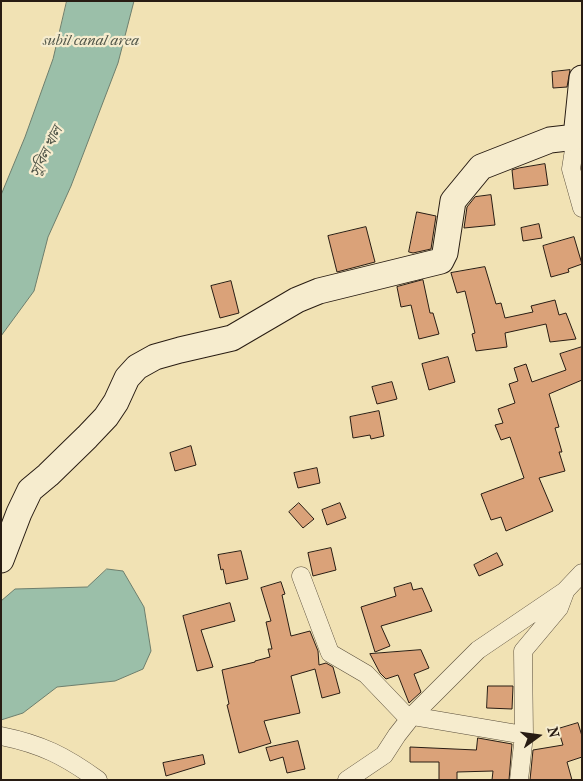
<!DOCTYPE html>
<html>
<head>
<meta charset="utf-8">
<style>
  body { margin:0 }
  #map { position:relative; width:583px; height:781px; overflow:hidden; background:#f1e2b4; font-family:"IM FELL French Canon",serif }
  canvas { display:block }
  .frame { position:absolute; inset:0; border:2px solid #281c13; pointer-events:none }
  .north { position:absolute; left:513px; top:711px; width:50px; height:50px; -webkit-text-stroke:4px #f6ecce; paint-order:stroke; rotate:76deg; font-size:14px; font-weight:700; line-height:20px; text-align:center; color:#281c13 }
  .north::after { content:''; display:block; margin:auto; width:18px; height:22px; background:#281c13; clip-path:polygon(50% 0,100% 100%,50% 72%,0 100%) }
</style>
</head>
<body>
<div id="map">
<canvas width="583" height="781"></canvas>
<div class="frame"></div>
<div class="north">N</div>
</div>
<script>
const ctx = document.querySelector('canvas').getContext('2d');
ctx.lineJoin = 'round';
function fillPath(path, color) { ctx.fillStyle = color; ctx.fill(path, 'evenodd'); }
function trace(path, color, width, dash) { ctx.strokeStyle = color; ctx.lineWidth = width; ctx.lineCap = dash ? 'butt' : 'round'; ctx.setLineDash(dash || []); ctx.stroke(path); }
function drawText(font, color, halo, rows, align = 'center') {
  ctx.font = font + ' "IM FELL French Canon","Noto Serif Bengali",serif'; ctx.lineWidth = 4.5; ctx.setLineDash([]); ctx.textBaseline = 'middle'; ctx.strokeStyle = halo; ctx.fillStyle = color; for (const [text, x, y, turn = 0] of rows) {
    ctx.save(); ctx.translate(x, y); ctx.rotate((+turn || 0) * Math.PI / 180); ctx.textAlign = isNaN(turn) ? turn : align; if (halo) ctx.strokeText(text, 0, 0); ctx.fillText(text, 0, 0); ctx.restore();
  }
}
const water = new Path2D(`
  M67,1h67l-16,62 -47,123 -23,51 -14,54 -33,45v-141l24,-58 28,-78z
  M107,569l16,2 21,36 7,44 -8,18 -28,12 -58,6 -34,26 -22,7v-119l14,-12 72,-2z`);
fillPath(water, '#9bbfa9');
trace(water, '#6d7e6d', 1);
const building = new Path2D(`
  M570,70l-3,17 -14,1 -1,-16z
  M545,164l3,21 -34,4 -2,-19 7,-2z
  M491,195l4,30 -31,3 3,-21 8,-10z
  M417,212l19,4 -5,33 -18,4 -4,-1z
  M539,224l3,14 -19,3 -2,-13z
  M366,227l9,35 -38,10 -9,-36z
  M574,237l8,27 -14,5 1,3 -18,5 -8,-31z
  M485,267l11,37 5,-1 4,15 28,-6 -2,-6 24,-6 4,15 7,-2 10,26 -26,3 -4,-18 -41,9 2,14 -31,4 -4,-17 3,-1 -10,-42 -8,2 -6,-20z
  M423,280l7,33h3l6,21 -20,5 -8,-34 -10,2 -4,-20z
  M231,281l8,32 -19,5 -9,-32z
  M582,347v33l-33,14 10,33 -4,1 7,24h-3l6,19 -26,7 14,33 -47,20 -5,-14 -10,3 -10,-26 43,-16 -14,-41 -9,3 -6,-15 8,-2 -5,-14 17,-6 -6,-19 9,-3 -4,-13 12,-4 6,18 34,-12 -6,-16z
  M448,357l7,25 -26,8 -7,-26z
  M392,382l5,17 -20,5 -5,-17z
  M379,411l5,25 -13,3 -1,-4 -17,3 -3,-21z
  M191,446l5,19 -21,6 -5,-18z
  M317,468l3,15 -22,5 -4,-15z
  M299,503l15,16 -11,9 -14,-16z
  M340,503l6,15 -19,7 -5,-15z
  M331,548l5,22 -23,6 -5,-23z
  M241,551l7,28 -22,5 -3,-15 -2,1 -3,-15z
  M497,553l6,12 -24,11 -5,-11z
  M281,582l4,12 -3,1 9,41 19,-5 8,20 1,14 7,-2 7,4 7,26 -18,5 -7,-29 -24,7 9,37 -36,8 7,22 -32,10 -12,-48 2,-1 -7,-34 33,-8v-1l15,-4 -2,-8h4l-6,-27 5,-1 -10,-33z
  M411,583l2,7 9,-2 10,23 -51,15 9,20 -15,6 -14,-45 35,-11 -2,-8z
  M230,603l5,18 -34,9 12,37 -16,4 -14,-55z
  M421,650l8,18 -15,6 7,18 -12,11 -11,-28 -12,4 -6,-6 -10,-19z
  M488,686h25l-1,23 -25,-1z
  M578,723l4,13v21l-15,5 5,18h-42l3,-30 30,-5 -5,-16z
  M478,738l34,6 -3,36h-17l1,-9 -36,1v8h-18v-18h-29v-15l66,3z
  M298,741l7,28 -18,4 -4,-16 -13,4 -4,-13z
  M203,755l2,9 -39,12 -3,-13z`);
fillPath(building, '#daa279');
trace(building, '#281c13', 1);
const street = new Path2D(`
  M576,137l-5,32 11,39
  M301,576l29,77 36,21 43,45
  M412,716l112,19
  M1,736c40,8 64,20 97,44
  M347,780l37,-25 13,-20 15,-19 66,-66 87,-59 17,-18
  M519,780l5,-45 -1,-84 36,-43 6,-16`);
const secondary = new Path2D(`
  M1,560l18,-47 11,-23 18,-15 39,-38 19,-20 10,-15 11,-24 10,-11 18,-10 25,-7 52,-12 65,-38 22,-9 122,-30 4,-8 8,-52 28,-34 69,-27 26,-3 6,-59`);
trace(street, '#5a4e3b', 19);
trace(secondary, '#281c13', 27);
trace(street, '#f6ecce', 18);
trace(secondary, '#f6ecce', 25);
drawText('italic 15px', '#505548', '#f6ecce', [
  ["subil canal area",91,41],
  ["সুবিল খাল",47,152,-64]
]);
</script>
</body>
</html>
